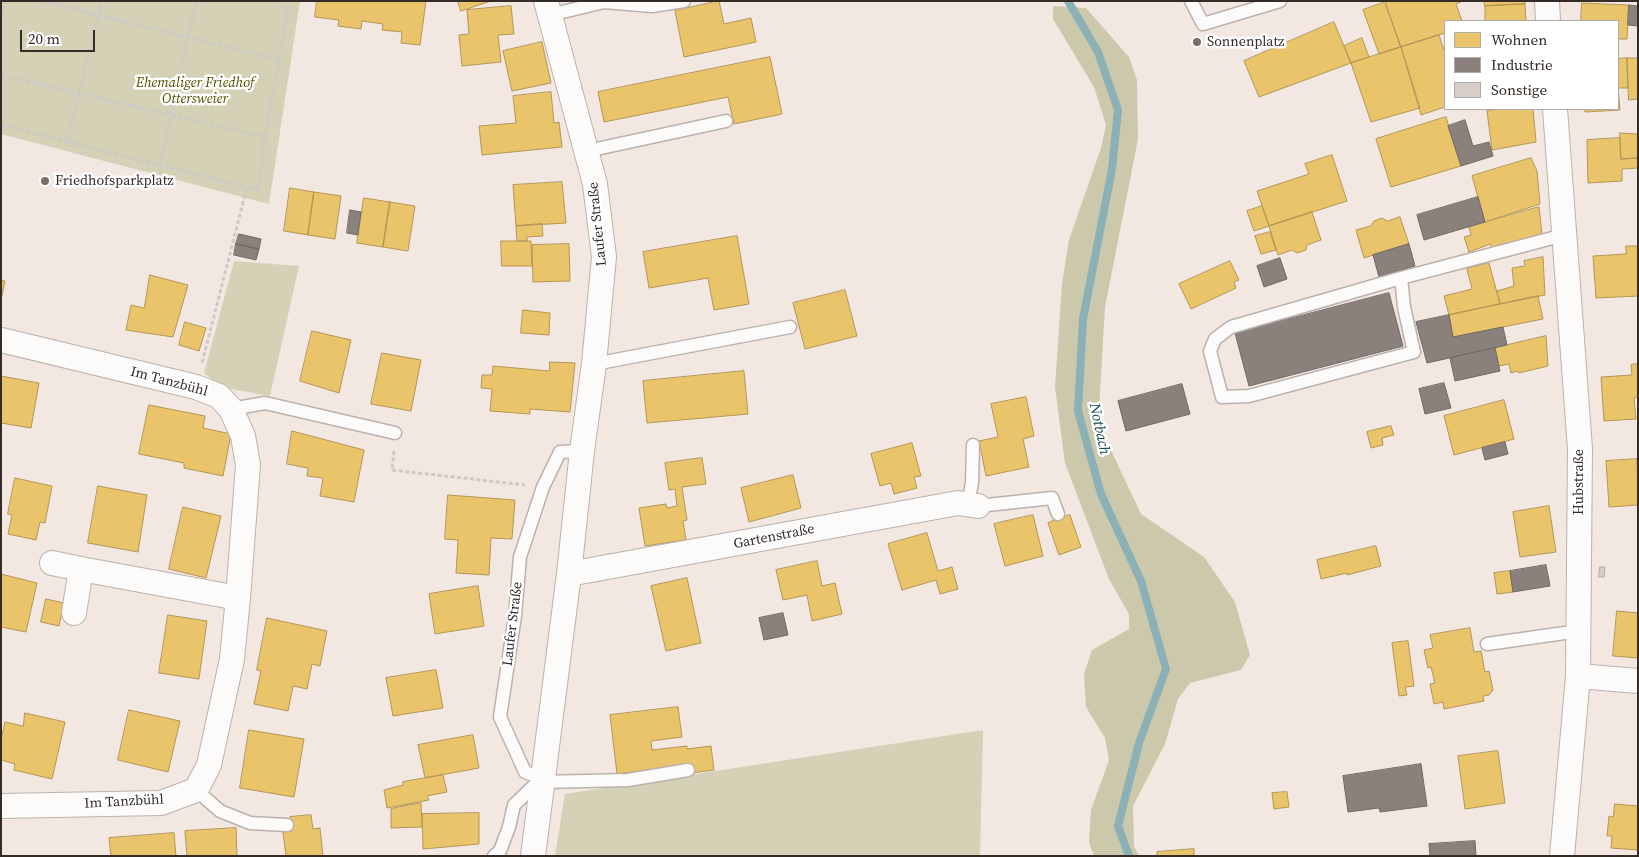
<!DOCTYPE html>
<html>
<head>
<meta charset="utf-8">
<style>
  body { margin:0 }
  #map { position:relative; width:1639px; height:857px; overflow:hidden; background:#f3e7e1; font-family:"Source Serif 4",serif }
  canvas { display:block }
  .frame { position:absolute; inset:0; border:2px solid #352c28; pointer-events:none }
  .legend { position:absolute; left:1444px; top:20px; width:175px; height:90px; box-sizing:border-box; background:#fff; border:1px solid #aeaba9; margin:0; padding:6px 9px; list-style:none; font-size:15px; color:#352c28 }
  .legend li { display:flex; align-items:center; gap:10px; height:25px }
  .legend b { width:25px; border:1px solid #aeaba9 }
  .scale { position:absolute; left:20px; top:30px; width:75px; height:22px; box-sizing:border-box; border:2px solid #352c28; border-top:0; padding-left:6px; font-size:15px; line-height:18px; white-space:nowrap; color:#352c28; -webkit-text-stroke:4px #fff; paint-order:stroke }
</style>
</head>
<body>
<div id="map">
<canvas width="1639" height="857"></canvas>
<div class="frame"></div>
<ul class="legend">
<li><b style="height:14px;background:#e9c46a"></b>Wohnen</li>
<li><b style="height:14px;background:#8a817c"></b>Industrie</li>
<li><b style="height:14px;background:#d7cec9"></b>Sonstige</li>
</ul>
<div class="scale">20 m</div>
</div>
<script>
const ctx = document.querySelector('canvas').getContext('2d');
ctx.lineJoin = 'round';
function fillPath(path, color) { ctx.fillStyle = color; ctx.fill(path, 'evenodd'); }
function trace(path, color, width, dash) { ctx.strokeStyle = color; ctx.lineWidth = width; ctx.lineCap = dash ? 'butt' : 'round'; ctx.setLineDash(dash || []); ctx.stroke(path); }
function drawText(font, color, halo, rows, align = 'center') {
  ctx.font = font + ' "Source Serif 4",serif'; ctx.lineWidth = 5; ctx.setLineDash([]); ctx.textBaseline = 'middle'; ctx.strokeStyle = halo; ctx.fillStyle = color; for (const [text, x, y, turn = 0] of rows) {
    ctx.save(); ctx.translate(x, y); ctx.rotate((+turn || 0) * Math.PI / 180); ctx.textAlign = isNaN(turn) ? turn : align; if (halo) ctx.strokeText(text, 0, 0); ctx.fillText(text, 0, 0); ctx.restore();
  }
}
fillPath(new Path2D(`
  M1,1h299l-31,203 -268,-70z
  M234,261l65,5 -29,130 -49,-9 -17,-14z
  M983,730l-3,126h-425l10,-62z`), '#d4d1b6');
fillPath(new Path2D(`
  M1053,6l33,2 43,49 8,23 1,59 -33,168 -6,103 9,34 33,70 63,43 31,45 15,53 -9,15 -51,13 -12,16 -13,45 -32,62 1,40 5,10h-45l-5,-13 2,-33 18,-50 -4,-22 -19,-31 -2,-33 8,-24 37,-21v-15l-20,-35 -44,-116 -10,-76 7,-103 7,-44 32,-92 5,-23 -12,-38 -41,-68z`), '#cbc8ac');
const homes = new Path2D(`
  M317,1h109l-6,44 -19,-2 1,-11 -20,-2 1,-6 -21,-3 -1,8 -23,-3 1,-6 -24,-3z
  M458,1h33l-30,10z
  M719,1l5,23 27,-6 5,24 -72,15 -9,-46z
  M1385,1h78l-7,3 6,17h-17v12l-44,14z
  M1484,1h41v3l-40,2z
  M1385,2l16,45 -22,7 -16,-44z
  M1582,3l47,2 -2,34h-9v-18h-37z
  M1525,4l1,17h-41v-15z
  M511,6l3,28 -16,1 3,27 -39,4 -3,-31 10,-1 -2,-24z
  M1334,22l17,41 -92,34 -15,-36z
  M1439,35l6,18v54l-24,8 -20,-68z
  M1362,38l7,19 -18,6 -7,-17z
  M542,42l9,41 -39,8 -9,-40z
  M1401,47l19,61 -49,14 -20,-59z
  M770,57l12,57 -48,10 -6,-27 -124,25 -6,-30z
  M1627,58l1,30h-10l2,22 -35,2v-3h33v-50z
  M1627,58h11v41l-9,1z
  M551,92l3,31 5,-1 3,25 -80,8 -3,-29 37,-3 -3,-27z
  M1498,109h35l3,33 -44,8 -5,-39z
  M1446,117l15,49 -70,21 -15,-48z
  M1620,133l18,1v24l-17,1z
  M1620,138l1,21 17,-1v10l-16,1v12l-34,2 -1,-43z
  M1332,155l15,46 -78,25 -12,-35 52,-17 -4,-10z
  M1531,158l6,13 3,33 -55,18 -13,-46z
  M562,182l4,41 -50,3 -3,-41z
  M290,188l24,4 -6,43 -24,-4z
  M314,192l27,4 -6,43 -27,-4z
  M364,198l26,4 -7,45 -26,-4z
  M390,202l25,4 -7,45 -25,-4z
  M1262,206l7,20 -15,5 -7,-20z
  M1539,207l3,27 -50,14 -2,-4 -21,8 -5,-15 7,-2 -2,-8z
  M1312,212l9,28 -14,5 -1,5 -9,3 -5,-3 -14,5 -9,-29z
  M1400,217l9,27 -45,14 -8,-28 15,-4 3,-5 8,-3 5,3z
  M542,224l1,12 -16,1v4h-10l-1,-15z
  M1270,232l6,18 -15,4 -6,-18z
  M737,236l12,68 -35,6 -6,-32 -59,10 -6,-36z
  M501,241h30l1,25h-30z
  M569,244l1,37 -37,1 -1,-37z
  M1626,246h12v50l-42,2 -3,-42 33,-2z
  M1543,257l2,38 -45,9 -3,-13 17,-5 -2,-18 13,-2 -1,-5z
  M1230,261l9,19 -5,2 2,6 -45,21 -12,-25z
  M1489,263l11,41 -51,11 -5,-19 28,-7 -5,-20z
  M150,275l38,10 -15,52 -47,-7 5,-25 13,3z
  M1,280l4,1 -4,19z
  M845,290l12,46 -52,13 -12,-46z
  M1538,296l5,23 -90,18 -4,-22z
  M523,310l27,3 -1,22 -28,-2z
  M185,322l21,6 -7,23 -20,-6z
  M312,331l39,9 -12,53 -39,-12z
  M1546,336l2,30 -29,7 -2,-2 -6,2 -2,-9 -10,2 -4,-18z
  M382,353l39,7 -10,51 -40,-7z
  M550,362l25,1 -5,49 -40,-3v5l-40,-3 2,-22 -11,-1 1,-13h10l1,-9 56,5z
  M1638,364v33l-4,1 2,21 -32,2 -3,-44 31,-2 -1,-10z
  M744,371l4,43 -101,9 -4,-42z
  M1,376l38,7 -8,45 -30,-5z
  M1026,397l8,39 -11,3 6,28 -43,9 -7,-35 19,-4 -7,-33z
  M1504,400l10,39 -60,16 -10,-39z
  M149,405l56,11 -2,12 28,6 -8,42 -39,-8v-5l-45,-9z
  M1391,426l3,9 -12,3 1,7 -12,3 -4,-16z
  M292,431l72,19 -10,52 -34,-6 3,-18 -16,-2 1,-8 -21,-4z
  M912,443l9,33 -7,1 3,11 -23,6 -3,-11 -11,3 -9,-32z
  M702,458l4,26 -24,3 5,33 -4,1 3,19 -41,6 -6,-38 27,-4 1,4 10,-2 -2,-17 -6,1 -4,-27z
  M1637,459l1,46 -29,2 -3,-46z
  M793,475l8,33 -52,14 -8,-34z
  M15,478l37,8 -7,37 -5,-1 -4,18 -28,-6 4,-19 -4,-1z
  M98,486l49,9 -9,57 -50,-9z
  M448,495l67,5 -3,39 -21,-1 -2,37 -33,-2 2,-33 -13,-1z
  M1549,506l7,46 -36,5 -7,-45z
  M183,507l38,9 -15,62 -37,-9z
  M1033,515l10,41 -38,10 -11,-42z
  M1070,515l11,32 -22,8 -11,-32z
  M927,533l11,38 14,-4 6,22 -18,5 -4,-14 -34,10 -14,-46z
  M1376,546l5,20 -34,9v-2l-26,6 -4,-19z
  M817,561l5,25 13,-3 7,31 -30,7 -5,-26 -24,5 -7,-30z
  M1510,571l3,21 -16,2 -3,-21z
  M1,574l36,9 -11,49 -25,-5z
  M687,578l14,65 -35,8 -15,-65z
  M478,586l6,40 -49,8 -6,-40z
  M46,599l18,4 -5,23 -18,-4z
  M1617,611l21,2v45l-25,-2z
  M168,615l39,6 -8,58 -40,-6z
  M267,618l60,13 -7,35 -8,-2 -5,25 -14,-3 -5,25 -34,-7 7,-33 -4,-1z
  M1470,628l4,24 7,-1 4,21 4,-1 4,19 -4,5 -6,1 1,5 -40,8 -1,-7 -9,2 -4,-20 5,-1 -4,-16 -3,1 -4,-18 9,-2 -3,-13z
  M1408,641l6,45 -9,1 2,8 -8,1 -7,-53z
  M436,670l7,38 -50,8 -7,-38z
  M678,707l4,30 -31,4 1,9 35,-4v3l24,-3 3,24 -23,3 -1,-8 -73,9 -7,-59z
  M129,710l51,11 -12,51 -50,-12z
  M25,713l40,9 -13,57 -38,-9 1,-6 -14,-4v-20l4,-18 18,4z
  M249,730l55,9 -10,58 -54,-9z
  M473,735l6,33 -54,10 -7,-33z
  M1498,751l7,52 -40,6 -7,-53z
  M443,775l4,17 -20,4 2,4 -42,8 -3,-18 19,-5v-3z
  M1287,792l2,15 -15,2 -2,-16z
  M421,803l1,24 -31,1v-19z
  M1615,804l23,2v44l-27,-2 1,-12h-5l2,-20 4,1z
  M479,813v31l-56,5 -1,-35z
  M311,815l2,14 7,-1 3,28h-37l-3,-24 9,-1 -2,-14z
  M236,828l1,28h-50l-2,-25z
  M174,833l2,23h-65l-2,-18z
  M1194,849v7h-37v-4z`);
fillPath(homes, '#e9c46a');
trace(homes, '#b39656', 1);
const industry = new Path2D(`
  M1629,5l9,1v20l-10,-1z
  M1465,120l8,26 16,-4 4,14 -32,10 -13,-40z
  M1478,197l7,25 -61,18 -7,-25z
  M350,210l11,2 -3,23 -11,-2z
  M239,234l22,5 -2,10 -23,-5z
  M236,244l23,5 -3,11 -22,-5z
  M1409,244l6,22 -36,11 -6,-22z
  M1280,258l7,21 -23,8 -7,-21z
  M1389,293l14,53 -154,40 -14,-53z
  M1449,315l4,22 50,-10 4,18 -80,18 -11,-41z
  M1495,348l5,23 -45,10 -5,-23z
  M1444,383l7,25 -26,6 -6,-25z
  M1182,384l8,30 -64,17 -8,-30z
  M1505,442l3,12 -23,6 -3,-12z
  M1546,565l4,21 -37,6 -3,-21z
  M783,613l5,22 -24,5 -5,-22z
  M1421,764l6,42 -47,6 -1,-4 -31,4 -5,-36z
  M1475,841l1,15h-46l-1,-12z`);
fillPath(industry, '#8a817c');
trace(industry, '#706863', 1);
trace(new Path2D(`
  M1068,1l30,51 20,58 -6,59 -29,150 -5,92 23,83 40,87 25,88 -27,74 -21,83 11,30`), '#8bb0b6', 8);
const building = new Path2D(`
  M1600,567h5l-1,10h-5z`);
fillPath(building, '#d7cec9');
trace(building, '#b5aca7', 1);
const service = new Path2D(`
  M1191,1l12,23 77,-23
  M550,15l54,-13 48,4 32,-5
  M587,151l139,-30
  M1401,278l3,29 10,45 -165,44 -27,1 -12,-46 5,-12 16,-12 170,-49 163,-43
  M594,364l196,-37
  M231,409l34,-6 130,30
  M968,504l4,-21 1,-38
  M978,506l74,-8 6,16
  M1487,644l92,-13
  M542,782l86,-2 60,-10
  M196,790l24,21 30,12 37,2
  M494,856l6,-5 9,-24 5,-22 28,-27 -17,-6 -25,-55 15,-101 5,-59 23,-70 17,-35 22,-1`);
const minor = new Path2D(`
  M1547,1l1,20
  M1555,109l25,340 -2,227 -16,180
  M1,340l195,47 23,9 12,13 12,27 5,29 -10,133 -6,61 -23,106 -13,25 -35,13 -160,3
  M52,563l29,6
  M569,574l389,-71 20,3
  M74,613l7,-44 157,29
  M1578,676l60,5
  M533,856l36,-282 13,-123 12,-87 10,-107 -9,-73 -49,-183`);
trace(service, '#bbb2ad', 15);
trace(minor, '#bbb2ad', 26);
trace(new Path2D(`
  M41,1l238,59 -14,77 -7,53 -11,-3 -45,176
  M1,16l5,-15
  M279,60l10,-59
  M1,75l264,62
  M1,125l246,62
  M67,141l35,-140
  M160,165l36,-164
  M394,451l-2,19 133,15`), '#cec9c7', 3, [4, 2.5]);
trace(service, '#fdfbfa', 12);
trace(minor, '#fdfbfa', 24);
for (const [x, y, r, color] of [
  [1197,42,5,"#786d69"],
  [45,181,5,"#786d69"]
]) { const dot = new Path2D(); dot.arc(x, y, r, 0, 2 * Math.PI); ctx.fillStyle = color; ctx.fill(dot); trace(dot, '#fff', 2); }
drawText('14px', '#352c28', '#fff', [
  ["Sonnenplatz",1207,42],
  ["Friedhofsparkplatz",55,181]
], 'left');
drawText('italic 14px', '#4f5201', '#fff', [
  ["Ehemaliger Friedhof",195,83],
  ["Ottersweier",195,99]
]);
drawText('14px', '#352c28', '#fff', [
  ["Laufer Straße",598,224,-96],
  ["Im Tanzbühl",169,382,15],
  ["Hubstraße",1579,482,-90],
  ["Gartenstraße",774,537,-11],
  ["Laufer Straße",513,624,-83],
  ["Im Tanzbühl",124,802,-3]
]);
drawText('italic 15px', '#154952', '#fff', [
  ["Notbach",1099,429,78]
]);
</script>
</body>
</html>
